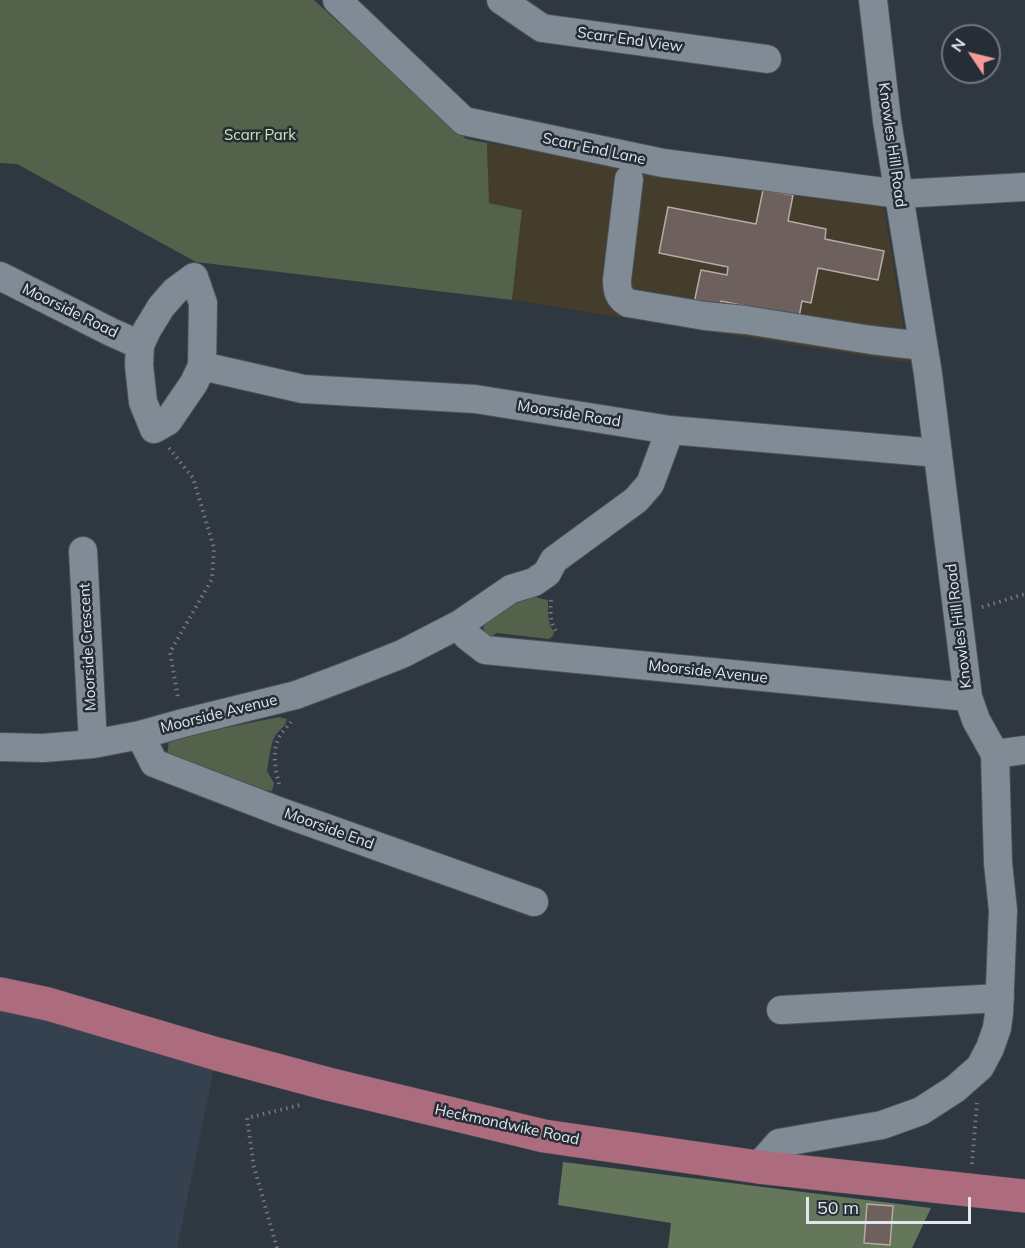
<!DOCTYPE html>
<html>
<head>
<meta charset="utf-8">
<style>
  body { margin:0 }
  #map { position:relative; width:1025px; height:1248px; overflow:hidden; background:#2f3740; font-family:Mulish,sans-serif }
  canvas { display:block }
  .north { position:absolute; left:941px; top:24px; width:60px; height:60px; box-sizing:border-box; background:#252d36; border:2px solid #71777f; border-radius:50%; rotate:305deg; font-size:16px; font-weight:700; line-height:24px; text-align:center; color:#e2e7ed }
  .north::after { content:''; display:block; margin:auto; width:21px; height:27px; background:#f59b9b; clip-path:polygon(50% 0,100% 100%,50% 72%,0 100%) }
  .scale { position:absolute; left:806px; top:1197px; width:165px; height:27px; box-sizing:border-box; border:3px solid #e2e7ed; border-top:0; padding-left:8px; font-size:18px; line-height:21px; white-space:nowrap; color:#e2e7ed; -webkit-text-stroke:4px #252d36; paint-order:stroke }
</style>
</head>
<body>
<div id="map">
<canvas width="1025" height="1248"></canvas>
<div class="north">N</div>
<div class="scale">50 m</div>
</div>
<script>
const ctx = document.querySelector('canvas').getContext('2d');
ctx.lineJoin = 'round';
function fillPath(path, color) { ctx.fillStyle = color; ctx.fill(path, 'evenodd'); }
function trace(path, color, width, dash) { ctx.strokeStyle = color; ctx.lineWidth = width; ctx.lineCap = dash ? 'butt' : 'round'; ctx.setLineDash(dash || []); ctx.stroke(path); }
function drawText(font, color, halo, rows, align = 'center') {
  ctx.font = font + ' Mulish,sans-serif'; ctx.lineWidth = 5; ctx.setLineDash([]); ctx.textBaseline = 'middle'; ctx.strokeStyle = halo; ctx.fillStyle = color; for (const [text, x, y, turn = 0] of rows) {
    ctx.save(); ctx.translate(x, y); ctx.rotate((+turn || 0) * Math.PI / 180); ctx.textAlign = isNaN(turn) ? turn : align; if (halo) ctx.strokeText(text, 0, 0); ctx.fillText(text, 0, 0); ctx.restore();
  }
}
fillPath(new Path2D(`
  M0,994l217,60 -40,194h-177z`), '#35414f');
fillPath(new Path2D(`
  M487,143l397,64 25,156 -397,-63 10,-90 -33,-7z`), '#443d2c');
fillPath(new Path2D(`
  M0,0h314l152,139 21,4 2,60 33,7 -10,90 -316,-38 -179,-98 -17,-1z
  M533,594l5,4 10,2c0,11 -1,23 6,32l-1,4 -4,3 -52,-6 -5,3c-12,-1 -10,-15 -3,-21z
  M279,717l8,2c-2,9 -8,10 -12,17 -5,10 -6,24 -8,35l7,12 -2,8 -7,-1 -98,-32 2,-19z`), '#54614b');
fillPath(new Path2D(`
  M563,1162l368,46 -19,40h-244l3,-25 -113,-18z`), '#65775b');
const building = new Path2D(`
  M763,190l30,5 -5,26 38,8 -1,10 59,12 -6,29 -60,-12 -7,35 -9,-2 -3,16 -78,-16 -3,12 -25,-5 8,-38 26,5 1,-8 -69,-14 9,-46 88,17z
  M867,1204l26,2 -3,39 -26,-2z`);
fillPath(building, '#6e605c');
trace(building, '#b9a9a5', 1.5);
const minor = new Path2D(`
  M337,0l127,121 199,42 236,31 126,-7
  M501,0l41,28 225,31
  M629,179l-12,101c0,10 1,17 11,23l77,13 41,4 125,20 52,6
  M0,276l111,56 29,13
  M194,277l9,26 -1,63 -8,17 -26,38 -14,8 -11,-27 -4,-37 1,-20 7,-15 14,-23 14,-16z
  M202,366l101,23 172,10 195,31 268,23
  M83,551l10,193
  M460,624l7,12 18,14 483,47
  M140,735l14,28 127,49 253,90
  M0,747l43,1 50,-4 47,-9 43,-12 113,-28 48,-18 58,-23 58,-30 51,-35 23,-7 13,-9 7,-13 82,-60 14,-16 20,-54
  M995,754l30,-4
  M781,1010l219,-12
  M758,1167l21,-24 103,-18 39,-14 34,-22 25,-22 10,-19 7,-20 2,-15 4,-103 -5,-47 -3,-109 -19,-34 -8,-23 -40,-323 -41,-253 -14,-121`);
const major = new Path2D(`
  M0,994l48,10 169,50 111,30 216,52 214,31 267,29`);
trace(minor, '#4c525a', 30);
trace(major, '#4c525a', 34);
trace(new Path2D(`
  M169,448l24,30 21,70 -2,31 -42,73 8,46
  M551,600c-1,12 -1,23 6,32
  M982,607l43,-13
  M279,784c-4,-16 -8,-35 2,-50 3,-4 7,-8 10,-12
  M972,1164l5,-61
  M277,1248l-23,-81 -7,-49 53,-13`), '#727981', 4, [1.5, 4.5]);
trace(minor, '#818b95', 28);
trace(major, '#ad6b7e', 33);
drawText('15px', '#e2e7ed', '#252d36', [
  ["Scarr End View",630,40,8],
  ["Knowles Hill Road",892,145,82],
  ["Scarr End Lane",594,149,12],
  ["Moorside Road",70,311,26],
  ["Moorside Road",569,414,9],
  ["Knowles Hill Road",959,626,-97],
  ["Moorside Crescent",88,647,-93],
  ["Moorside Avenue",708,672,6],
  ["Moorside Avenue",219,714,-14],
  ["Moorside End",329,829,20],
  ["Heckmondwike Road",507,1125,12]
]);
drawText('15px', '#c8e8b4', '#252d36', [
  ["Scarr Park",260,135]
]);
</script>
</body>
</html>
